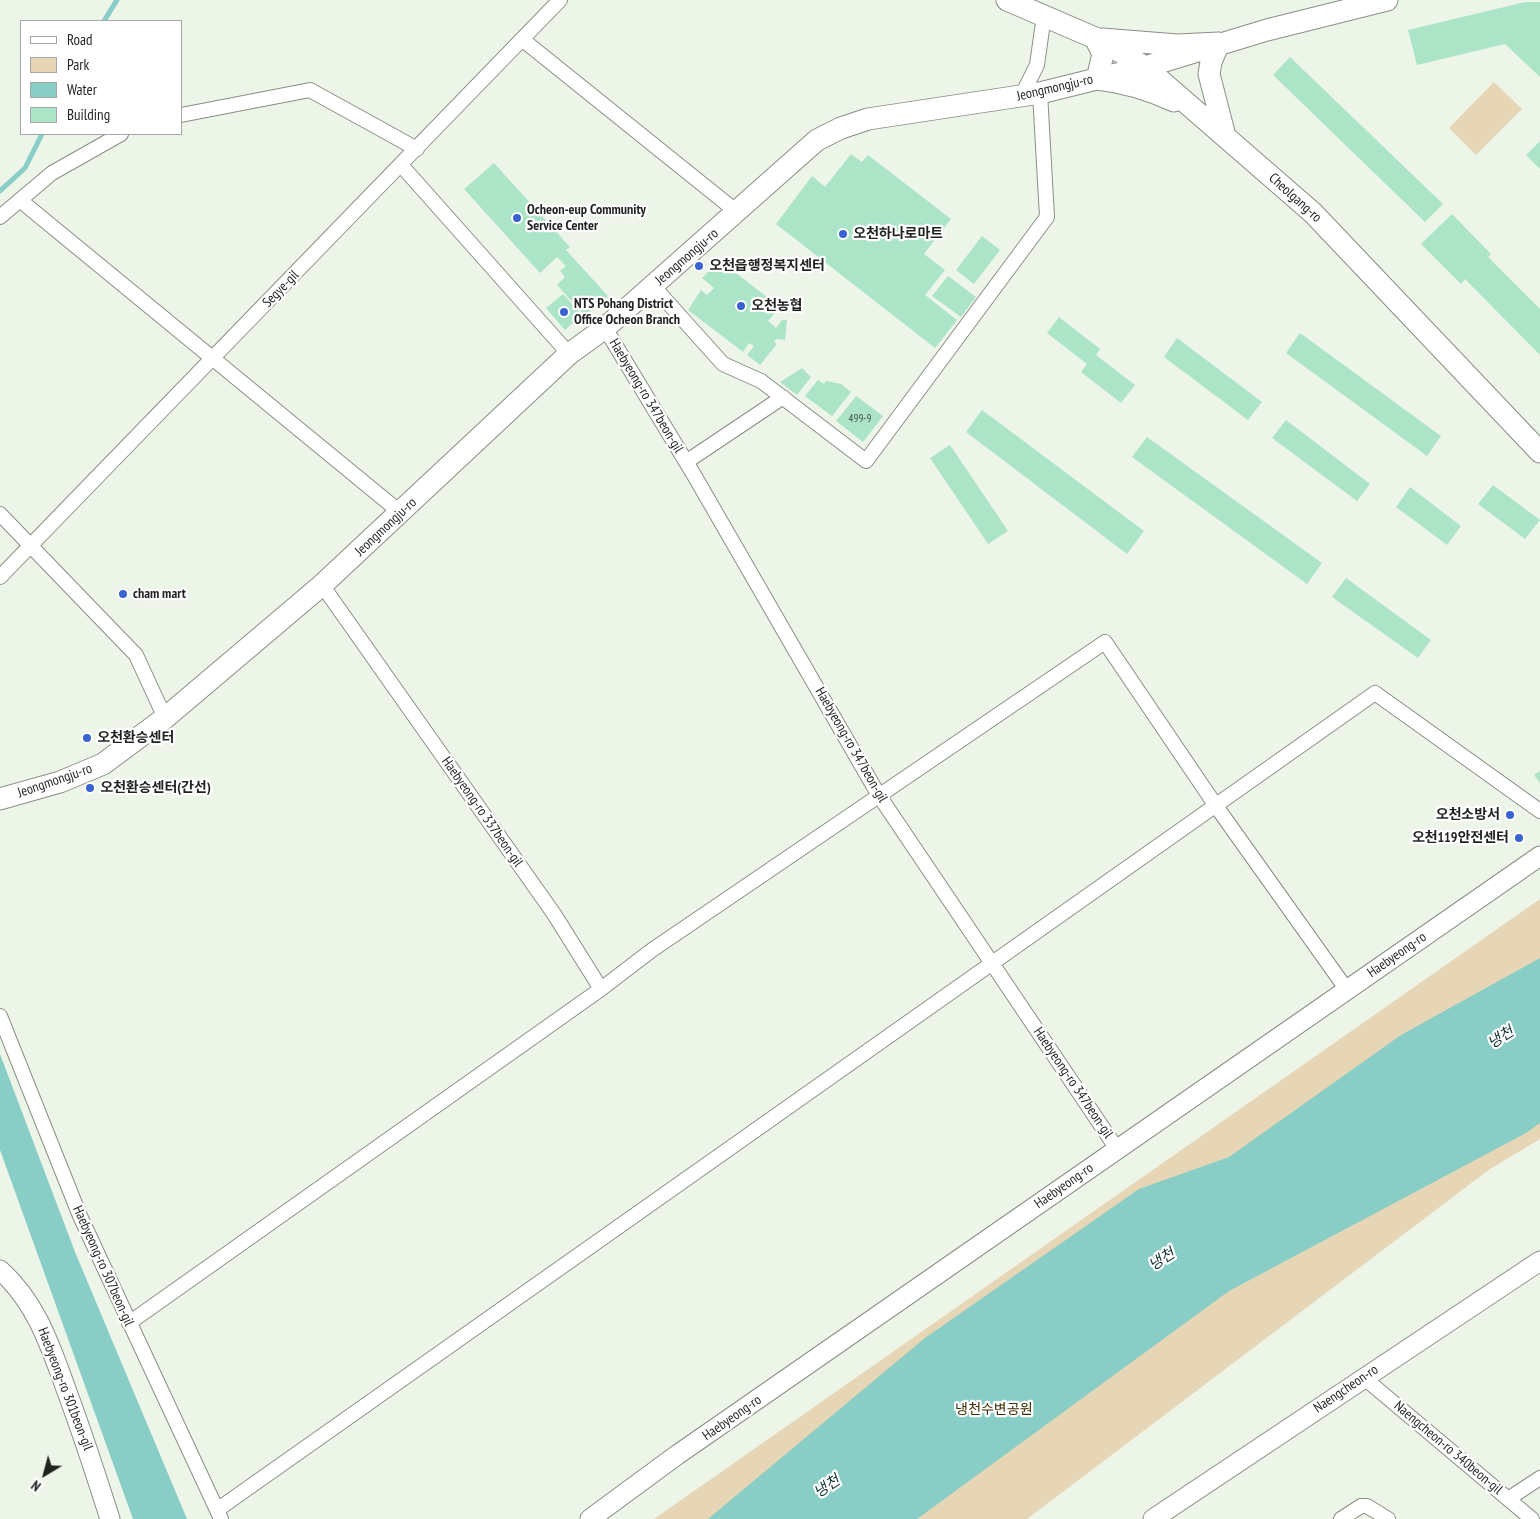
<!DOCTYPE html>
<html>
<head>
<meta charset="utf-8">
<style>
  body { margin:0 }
  #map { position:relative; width:1540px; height:1519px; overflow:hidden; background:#edf5e9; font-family:"PT Sans Narrow",sans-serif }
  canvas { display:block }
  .legend { position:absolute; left:20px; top:20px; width:162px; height:115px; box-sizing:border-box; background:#fff; border:1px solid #a5a7a5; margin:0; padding:6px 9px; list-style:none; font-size:15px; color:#1f221e }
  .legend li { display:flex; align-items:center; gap:10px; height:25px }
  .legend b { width:25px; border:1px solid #a5a7a5 }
  .north { position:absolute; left:20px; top:1449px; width:50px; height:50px; -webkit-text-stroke:4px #fff; paint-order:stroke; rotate:217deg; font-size:14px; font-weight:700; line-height:20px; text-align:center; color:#1f221e }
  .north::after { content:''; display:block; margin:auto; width:18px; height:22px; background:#1f221e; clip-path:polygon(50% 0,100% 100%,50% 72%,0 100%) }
</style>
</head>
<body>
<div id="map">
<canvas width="1540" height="1519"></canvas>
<ul class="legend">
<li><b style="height:6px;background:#fff"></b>Road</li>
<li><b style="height:14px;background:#e6d6b6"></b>Park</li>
<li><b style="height:14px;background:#88cdc6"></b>Water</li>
<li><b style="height:14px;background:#ace4c7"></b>Building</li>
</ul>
<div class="north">N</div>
</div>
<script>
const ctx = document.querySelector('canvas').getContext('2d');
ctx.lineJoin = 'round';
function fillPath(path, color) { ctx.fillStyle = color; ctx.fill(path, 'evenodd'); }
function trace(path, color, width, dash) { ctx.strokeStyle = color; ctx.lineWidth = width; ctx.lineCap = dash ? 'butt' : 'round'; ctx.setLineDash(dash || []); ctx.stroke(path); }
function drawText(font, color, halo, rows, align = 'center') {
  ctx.font = font + ' "PT Sans Narrow","Noto Sans KR",sans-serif'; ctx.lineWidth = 4.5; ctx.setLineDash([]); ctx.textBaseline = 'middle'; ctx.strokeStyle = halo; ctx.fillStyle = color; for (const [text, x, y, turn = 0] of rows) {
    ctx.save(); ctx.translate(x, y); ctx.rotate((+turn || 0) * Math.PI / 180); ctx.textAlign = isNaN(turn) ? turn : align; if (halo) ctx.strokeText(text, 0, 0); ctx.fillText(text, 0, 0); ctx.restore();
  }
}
fillPath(new Path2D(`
  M1494,82l28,27 -46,46 -27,-27z
  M1540,899v240l-50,30 -463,350h-373z`), '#e6d6b6');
fillPath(new Path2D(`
  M1540,958v165l-14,10 -297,158 -312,228h-209l217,-181 214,-149 90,-32 172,-122z
  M0,1054l75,198 112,267h-54l-133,-369z`), '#88cdc6');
trace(new Path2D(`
  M104,21l13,-21
  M0,191l25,-23 17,-34`), '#88cdc6', 5);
fillPath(new Path2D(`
  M1525,2h15v75l-35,-33 -88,21 -9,-35z
  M1290,57l153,147 -18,18 -152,-147z
  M1540,141v28l-14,-14z
  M851,154l11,8 6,-7 83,64 -27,35 21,16 -20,25 32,25 -22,28 -159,-124 36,-48 13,11z
  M494,163l76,84 -4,3 42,46 -23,20 -28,-31 8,-8 -5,-6 6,-5 -9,-9 -17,16 -76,-84z
  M1452,214l39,40 -3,3 52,52v46l-75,-76 -4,5 -40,-40z
  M982,236l18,14 -26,34 -18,-14z
  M719,261l12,12 1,-3 48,37 -12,14 8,7 6,-8h5l-2,20 -9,-1 -2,3 3,2 -17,21 -13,-10 7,-9 -5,-3 -6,9 -55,-42 13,-20 6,5 7,-7 -12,-10z
  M948,276l28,21 -15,20 -29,-21z
  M563,294l19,21 -17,15 -19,-22z
  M1059,317l41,32 -4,6 39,30 -14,18 -40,-31 6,-8 -40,-31z
  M1300,333l141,103 -14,20 -141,-103z
  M1177,338l85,64 -14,18 -84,-63z
  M802,368l9,9 -14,18 -17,-13z
  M818,380l6,4 2,-3 15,3 10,8 -19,24 -27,-20z
  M856,396l27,20 -20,26 -27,-21z
  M982,410l162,121 -17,23 -161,-122z
  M1286,420l84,64 -13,17 -85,-63z
  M1147,437l175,126 -15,21 -175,-127z
  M950,445l58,86 -20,13 -58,-86z
  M1493,485l47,35 -15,19 -47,-35z
  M1410,487l51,39 -14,19 -51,-38z
  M1346,578l85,62 -13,18 -86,-61z
  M1540,771v12l-6,-8z`), '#ace4c7');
const street = new Path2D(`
  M523,40l214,172
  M1021,97l16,-32 7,-50
  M181,115l129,-25 107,59
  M401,165l168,189
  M21,201l380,312
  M0,217l52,-44 69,-39
  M653,286l70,78 38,17 105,80 181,-244 -7,-124
  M605,328l89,147 184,319 239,355
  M686,462l97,-65
  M0,514l136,141 29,63
  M0,577l560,-577
  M322,585l232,329 47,75 51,-39 453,-308 111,164 131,184
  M0,1016l80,200 137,294
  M129,1323l472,-334
  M1363,1377l169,142
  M1508,1499l32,-21
  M221,1519l-4,-9 1158,-817 165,118
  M1341,1519l20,-13h6l21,13`);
const secondary = new Path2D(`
  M0,1270c36,32 50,75 66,119 16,43 30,86 44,130
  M590,1519l87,-64 863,-599
  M1153,1519l387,-258`);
const primary = new Path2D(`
  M1007,0l95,41 43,26 168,146 227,239
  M1095,38l8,16 -6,25c28,3 51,10 77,22
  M1102,39l75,6 42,-2 -8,19 -2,12 16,62
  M0,799l60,-17 43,-18 62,-46 157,-133 247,-231 36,-26 212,-188 24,-12 27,-9 172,-26 105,-26 122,-37 120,-30`);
trace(street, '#888f84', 16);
trace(secondary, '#888f84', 21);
trace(primary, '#888f84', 23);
trace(street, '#fff', 14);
trace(secondary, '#fff', 19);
trace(primary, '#fff', 21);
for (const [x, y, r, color] of [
  [517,218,5,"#3963d3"],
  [843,234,5,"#3963d3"],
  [699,266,5,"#3963d3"],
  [741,306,5,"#3963d3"],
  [564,312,5,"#3963d3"],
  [123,594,5,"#3963d3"],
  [87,738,5,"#3963d3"],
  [90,788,5,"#3963d3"],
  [1510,815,5,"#3963d3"],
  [1519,838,5,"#3963d3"]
]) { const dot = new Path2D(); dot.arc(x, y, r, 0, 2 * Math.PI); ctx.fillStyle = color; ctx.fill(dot); trace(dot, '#fff', 2); }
drawText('11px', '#425248', null, [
  ["499-9",860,419]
]);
drawText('14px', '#1f221e', '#fff', [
  ["Jeongmongju-ro",1055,88,-13],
  ["Cheolgang-ro",1295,198,42],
  ["Jeongmongju-ro",687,257,-41],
  ["Segye-gil",281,289,-46],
  ["Haebyeong-ro 347beon-gil",646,396,59],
  ["Jeongmongju-ro",386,527,-43],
  ["Haebyeong-ro 347beon-gil",851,745,60],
  ["Jeongmongju-ro",55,781,-19],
  ["Haebyeong-ro 337beon-gil",482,812,55],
  ["Haebyeong-ro",1397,955,-35],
  ["Haebyeong-ro 347beon-gil",1073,1083,56],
  ["Haebyeong-ro",1064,1186,-35],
  ["Haebyeong-ro 307beon-gil",103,1266,66],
  ["Haebyeong-ro 301beon-gil",65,1389,69],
  ["Naengcheon-ro",1346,1389,-34],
  ["Haebyeong-ro",732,1418,-35],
  ["Naengcheon-ro 340beon-gil",1448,1448,40]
]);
drawText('bold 14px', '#1f221e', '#fff', [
  ["Ocheon-eup Community",527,210],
  ["Service Center",527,226],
  ["오천하나로마트",853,234],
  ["오천읍행정복지센터",709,266],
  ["NTS Pohang District",574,304],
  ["Office Ocheon Branch",574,320],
  ["오천농협",751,306],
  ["cham mart",133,594],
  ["오천환승센터",97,738],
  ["오천환승센터(간선)",100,788],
  ["오천소방서",1500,815,"right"],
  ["오천119안전센터",1509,838,"right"]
], 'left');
drawText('14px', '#3c2b01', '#fff', [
  ["냉천수변공원",994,1410]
]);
drawText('italic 15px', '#0f322f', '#fff', [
  ["냉천",1501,1038,-33],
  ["냉천",1162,1260,-33],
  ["냉천",827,1487,-34]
]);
</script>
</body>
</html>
